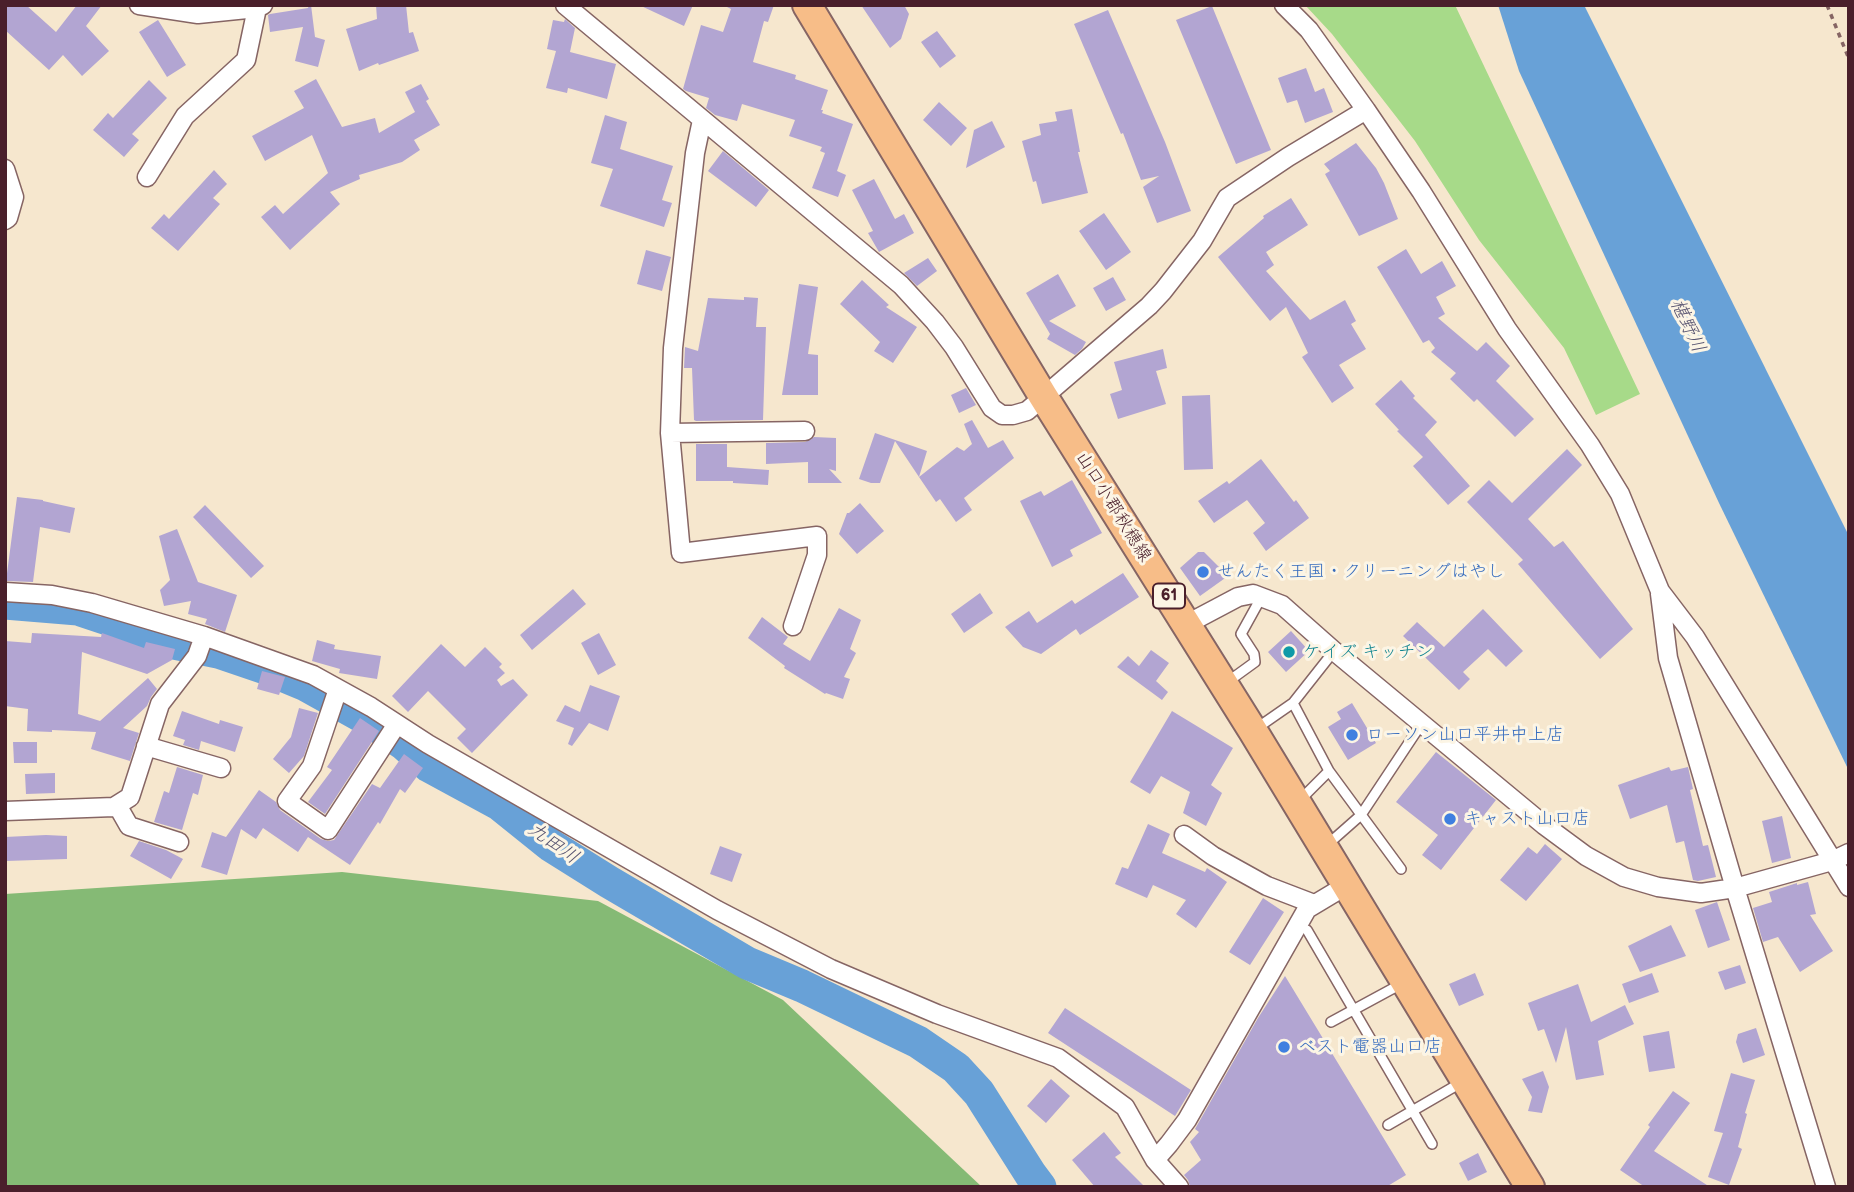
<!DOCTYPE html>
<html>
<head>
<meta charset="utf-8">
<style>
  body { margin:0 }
  #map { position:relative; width:1854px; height:1192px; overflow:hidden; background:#f6e7ce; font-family:"Balsamiq Sans",sans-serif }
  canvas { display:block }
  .frame { position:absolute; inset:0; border:7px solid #4a1f2b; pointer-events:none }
</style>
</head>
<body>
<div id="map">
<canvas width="1854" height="1192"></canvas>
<div class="frame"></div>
</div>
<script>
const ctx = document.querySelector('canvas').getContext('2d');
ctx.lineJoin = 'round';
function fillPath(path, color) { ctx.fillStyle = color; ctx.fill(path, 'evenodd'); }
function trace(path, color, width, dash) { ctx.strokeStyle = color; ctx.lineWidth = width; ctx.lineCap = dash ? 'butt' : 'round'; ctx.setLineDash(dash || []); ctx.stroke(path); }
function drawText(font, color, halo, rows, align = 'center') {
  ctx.font = font + ' "Balsamiq Sans","Klee One",sans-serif'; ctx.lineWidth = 6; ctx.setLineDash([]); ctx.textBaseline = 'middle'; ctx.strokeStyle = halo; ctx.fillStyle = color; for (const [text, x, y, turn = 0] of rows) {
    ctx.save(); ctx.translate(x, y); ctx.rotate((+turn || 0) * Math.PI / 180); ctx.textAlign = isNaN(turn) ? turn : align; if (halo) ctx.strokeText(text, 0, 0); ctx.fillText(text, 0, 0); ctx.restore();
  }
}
fillPath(new Path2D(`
  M1305,5h150l185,389 -44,21 -32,-67 -85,-108 -64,-99 -83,-107z`), '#a7da89');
fillPath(new Path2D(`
  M342,872l256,29 185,99 199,187h-977v-293z`), '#85ba75');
fillPath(new Path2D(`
  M1498,5h86l265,531v235l-130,-268 -200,-432z`), '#68a1d7');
trace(new Path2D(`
  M5,603l73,6 30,10 32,17 78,16 47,16 41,17 61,34 37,25 25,22 70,38 51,41 59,37 138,81 55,23 116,56 38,26 23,25 52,82 9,12`), '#68a1d7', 33);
fillPath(new Path2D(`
  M5,5h21l30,27 21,-27h25l-16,21 23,25 -27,25 -19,-21 -14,15 -44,-40z
  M309,5h2l4,32 10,3 -7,27 -23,-6 8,-34 -33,5 -2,-17 2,-1 38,-6z
  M376,5h30l3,28 4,-1 6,19 -40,14 -1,-2 -19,8 -13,-42 31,-10z
  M639,5h54l-9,21z
  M727,5h47l-6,17 -4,-1 -11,41 43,13 -1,4 33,11 -7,20h2l-1,3 31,11 -16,47 9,4 -8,22 -26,-9 13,-35 -5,-2 2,-4 -33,-11 6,-16 -53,-16 -5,17 -22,-6 -9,-7 3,-10 -23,-7 -3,-2 18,-64 22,7 8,-23 -4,-2z
  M861,5h43l5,9 -8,25 -11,9z
  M1212,6l59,144 -35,14 -60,-144z
  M1108,10l57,132 26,69 -34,12 -14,-36 16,-11 -18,4 -18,-47 -2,1 -47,-110z
  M565,19l10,9 -5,24 46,12 -9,35 -39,-11 -1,5 -21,-5 10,-37 -9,-2 6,-29 11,2z
  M158,20l28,45 -19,12 -28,-45z
  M937,31l19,25 -16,12 -19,-26z
  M1306,68l9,24 9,-4 9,24 -28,11 -8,-23 -10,3 -9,-25z
  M316,79l26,48 33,-9 4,15 36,-21 -10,-20 16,-8 8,15 -3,2 14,24 -26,15 6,10 -18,12 -43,13 1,4 -30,13 10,12 -50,46 -29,-33 14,-12 8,9 45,-41 -16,-38 -47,26 -13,-25 52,-28 -10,-17z
  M149,80l18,18 -35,36 7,6 -15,17 -31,-27 15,-17 5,5z
  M939,102l28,26 -16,18 -28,-26z
  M1072,109l8,43h-2l10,41 -46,11 -6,-23 -3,1 -11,-41 19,-6 -2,-11 18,-3 -2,-9z
  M605,115l22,7 -7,27 53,17 -11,34 10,3 -8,24 -64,-21 13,-37 -22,-6z
  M992,121l13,26 -39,21 8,-38z
  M1356,143l20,25 8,15 14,36 -39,17 -34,-62 5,-3 -6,-7z
  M723,151l46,39 -13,17 -48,-36z
  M214,170l13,14 -14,14 7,6 -42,47 -27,-23 13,-14 5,5z
  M874,179l21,40 9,-5 10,19 -35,19 -11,-19 5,-2 -21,-41z
  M1291,198l17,27 -42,27 8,13 -8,6 44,49 35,-20 11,21 -5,3 15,25 -27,16 15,23 -22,15 -30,-46 6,-4 -22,-46 -16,14 -52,-64 46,-39 -1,-2z
  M1104,213l27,39 -25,18 -27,-39z
  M1406,249l15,25 21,-13 14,25 -20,11 9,17 -7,4 39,33 9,-9 24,24 -14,15 38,38 -19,18 -38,-38 -3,3 -24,-23 6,-6 -25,-21 4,-4 -6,-8 -6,3 -46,-76z
  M646,250l25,7 -9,34 -25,-7z
  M928,258l9,13 -20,15 -13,-13z
  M1058,274l18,32 -27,15 37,21 -4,7 -7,6 -28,-16 3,-5 -24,-41z
  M1113,277l13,23 -20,11 -13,-23z
  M862,280l27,25 -3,2 31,20 -24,36 -19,-12 6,-9 -40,-38z
  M799,284l19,3 -10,67 10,1v40h-36z
  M744,297l14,1 -2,29h10l-3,93 -67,1 -2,-1 -2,-52h-8l1,-21 13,4 10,-53 36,2z
  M1163,349l4,19 -11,3 10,33 -48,15 -8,-25 12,-4 -8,-28z
  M1401,380l14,16 -2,2 24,24 -12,13 45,51 -22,19 -35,-39 10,-9 -26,-26 2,-1 -24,-26z
  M966,388l10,17 -17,8 -8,-18z
  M1210,395l3,74 -29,1 -2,-74z
  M972,420l16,28 15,-8 11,18 -50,40 8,12 -16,12 -16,-23 -4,3 -17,-25 38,-30 7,4 8,-7 -8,-20z
  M875,433l52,18 -8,26 -24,-36 -15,42h-9l-12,-4z
  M814,437l22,1v33l-7,-2 13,14h-34v-21l-42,2v-21l39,-1z
  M696,444h31v23l42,3 -1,15 -35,-2v-2h-37z
  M1567,449l15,16 -54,54 26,28 9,-6 70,88 -33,30 -82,-95 5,-4 -56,-58 22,-22 23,23z
  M1261,459l33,43 2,-2 13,18 -43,33 -13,-18 12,-10 -18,-23 -33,23 -16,-22 29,-20 2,3z
  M1072,480l30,53 -32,17 3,6 -21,11 -32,-66 21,-10 3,5z
  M17,497l26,3v1l32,7 -5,25 -30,-6 -7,55 -27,-1z
  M860,503l24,28 -27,23 -18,-20 8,-21h2z
  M205,505l59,61 -13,12 -58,-61z
  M177,529l21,53 39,13 -12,37 -20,-8 2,-5 -19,-5 3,-13 -27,5 -4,-16 10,-10 -11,-44z
  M1198,552h6l24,24 -28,20 -20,-28z
  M1123,573l16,24 -59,38 -4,-6 -35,25 -18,-7 -18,-20 24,-16 8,12 35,-23 3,4z
  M573,589l13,15 -54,46 -12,-15z
  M980,593l13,20 -29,20 -13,-19z
  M839,608l22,12 -11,29 6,4 -12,24 6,2 -7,20 -17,-6 -1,1 -41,-26 1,-2 -37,-28 14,-21 26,20 -5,7 27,17z
  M1483,609l40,42 -17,16 -18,-18 -25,23 7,7 -11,11 -56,-54 14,-14 27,25z
  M1291,631l18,20 -23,21 -18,-20z
  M32,633l69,4 1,-4 42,15 2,-6 29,7 -3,11 -25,14 -65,-22 -4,62 22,7 48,-43 9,11 -6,8 -4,9 -24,22 16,5 -9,28 -39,-12 5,-17 -44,-2v2l-25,-1 1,-22 -23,-3v-65l26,2z
  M599,633l17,32 -18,10 -17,-32z
  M317,640l18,5 -1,4 47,7 -4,23 -38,-6 1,-4 -28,-8z
  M441,644l24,23 20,-20 17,17 -3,3 6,6 -8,7 4,6 12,-7 15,16 -56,58 -15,-15 9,-9 -38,-38 -20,21 -16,-16z
  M1151,650l18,13 -13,18 12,11 -6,8 -45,-33 11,-11 11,10z
  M262,671l23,6 -6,18 -22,-6z
  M590,685l30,11 -12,35 -19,-8 -17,23 -4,-2 6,-16 -18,-7 9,-16 15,7z
  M1352,703l24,40 -28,17 -20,-33 13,-8 -4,-7z
  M299,708l19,5 -14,43 -15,17 -16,-14 18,-22z
  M182,711l37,13 1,-4 23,7 -8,25 -34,-11 -2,9 -16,-5 2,-5 -12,-4z
  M1172,711l61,37 -22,37 11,8 -16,33 -23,-13 7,-21 -29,-16 -11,18 -20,-12z
  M360,718l19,13 -54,83 -17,-12 24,-32 -5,-3z
  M13,742h24v21h-23z
  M1436,752l60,48 -55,70 -19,-15 16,-20 -42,-33z
  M404,754l19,14 -18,25 -5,-4 -20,35 -2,-2 -28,43 -42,-28 -10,15 -35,-24 -7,11 -15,-10 -14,46 -26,-8 11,-35 14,5 33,-47 17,12 4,8 41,29 7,2 6,-1 38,-56 8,4z
  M177,767l26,8 -5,20 -5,-2 -11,37 -28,-8 10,-31 5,2z
  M1669,767l2,4 17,-4 5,22 -3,1 13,56 5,-1 8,32 -18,4 -5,-1 -9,-39 -8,2 -9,-38 -37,14 -12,-34z
  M55,773v20l-29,1 -1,-20z
  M1782,816l9,42 -19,5 -10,-42z
  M1148,824l22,10 -8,19 43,19 2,-4 20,14 -31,46 -20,-14 10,-14 -33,-15 -6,13 -32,-14 7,-17 6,2z
  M46,835l21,1v23l-61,2 -1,-24z
  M139,841l27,9 17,9 -12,20 -41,-23z
  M1545,844l17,15 -36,42 -26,-21 28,-33 9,7z
  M720,846l22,8 -10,28 -22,-8z
  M1808,882l8,32 -6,1 23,36 -33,21 -22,-35 -15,5 -10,-34 19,-6 -3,-10 28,-9v2z
  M1263,898l21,14 -34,53 -21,-13z
  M1717,902l13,38 -22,8 -13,-38z
  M1671,925l15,31 -46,16 -12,-26z
  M1740,965l6,18 -21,7 -7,-18z
  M1475,973l9,22 -25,11 -10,-22z
  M1652,973l7,19 -30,11 -7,-19z
  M1285,976l121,199 -20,12h-196l-2,-7 -4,-5 17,-15 -11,-18 9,-10 -4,-3 63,-111z
  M1578,984l13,38 34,-17 9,19 -36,17 6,34 -28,5 -10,-53 -10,36 -12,-34 -6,2 -10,-28z
  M1065,1008l126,82 -16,26 -127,-83z
  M1756,1028l9,27 -22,8 -7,-21 2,-8z
  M1669,1031l6,37 -26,4 -6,-36z
  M1543,1071l6,16 -7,26 -14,-2 4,-14 -10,-18z
  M1731,1073l24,7 -10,33 2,1 -9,33 4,2 -13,36 -21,-8 15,-44 -9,-2z
  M1051,1079l19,17 -24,27 -19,-17z
  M1673,1091l17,12 -36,48 56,36h-65l-25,-17 30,-43 -2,-2z
  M1104,1132l17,21 -6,4 30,30h-50l-23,-27z
  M1478,1153l9,19 -19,9 -9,-18z`), '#b2a5d2');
const lane = new Path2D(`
  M1226,683l29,-21 -1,-8 -13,-20 21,-38
  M1293,703l36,68 -28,28
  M1257,728l36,-25 41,-52
  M1329,771l72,98
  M1327,845l34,-30 61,-92
  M1307,930l125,214
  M1331,1022l72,-39
  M1388,1125l76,-44`);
const street = new Path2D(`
  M139,5l59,9 59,-6 6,-3
  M565,5l336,280 34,37 19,25 38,61 10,7h11l14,-4 122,-105 14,-15 39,-50 25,-43 61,-41 78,-47
  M1284,5l25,25 57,80 55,81 86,138 83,116 30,49 40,97 35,46 154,250
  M702,120l-7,33 -22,195 -3,85 11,120 136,-17v19l-24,71
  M5,169l9,28 -6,21 -3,2
  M147,177l38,-61 61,-56 11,-52
  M670,433l135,-2
  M5,592l47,3 40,8 112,33 109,39 58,32 57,37 289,166 114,59 106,45 121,44 67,49 30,53 24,27
  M1660,594l8,64 67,230 91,299
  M1187,624l51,-27 15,-3 29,11 52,46 210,174 42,31 38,21 34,10 43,6 34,-5 97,-27 17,-8
  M338,689l-26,77 -25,35 41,29 69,-106
  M146,746l75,22
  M117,805l12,21 50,16
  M5,811l109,-4 16,-10 30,-93 37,-48 7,-20
  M1184,835l29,21 54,30 47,18
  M1155,1160l14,-16 18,-24 120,-211 40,-24`);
const primary = new Path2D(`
  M807,5l236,391 210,335 277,456`);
trace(lane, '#866564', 12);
trace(street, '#866564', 21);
trace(primary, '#866564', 32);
trace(new Path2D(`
  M1827,5l22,54`), '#866564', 3.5, [5, 5]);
trace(lane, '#fff', 9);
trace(street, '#fff', 18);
trace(primary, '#f7bd88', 28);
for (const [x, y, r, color] of [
  [1203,572,7,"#3f7fe0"],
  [1289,652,7,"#0f9aa8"],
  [1352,735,7,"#3f7fe0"],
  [1450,819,7,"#3f7fe0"],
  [1284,1047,7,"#3f7fe0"]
]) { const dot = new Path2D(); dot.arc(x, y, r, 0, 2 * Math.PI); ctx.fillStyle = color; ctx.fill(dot); trace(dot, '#fcf5e5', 2.5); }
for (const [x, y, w] of [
  [1169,596,32]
]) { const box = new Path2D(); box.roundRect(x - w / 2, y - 12.5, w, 25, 5); ctx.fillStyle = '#fcf5e5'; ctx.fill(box); trace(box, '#4a1f2b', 2); }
drawText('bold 16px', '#4a1f2b', null, [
  ["61",1169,596]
]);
drawText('18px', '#4a1f2b', '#fcf5e5', [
  ["山口小郡秋穂線",1113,507,58]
]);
drawText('18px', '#366cbe', '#fcf5e5', [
  ["せんたく王国・クリーニングはやし",1217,572],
  ["ローソン山口平井中上店",1366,735],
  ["キャスト山口店",1464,819],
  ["ベスト電器山口店",1298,1047]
], 'left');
drawText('18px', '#0d838f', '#fcf5e5', [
  ["ケイズ キッチン",1303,652]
], 'left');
drawText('italic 19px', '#565370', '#fcf5e5', [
  ["椹野川",1687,326,65],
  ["九田川",553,844,35]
]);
</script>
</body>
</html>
